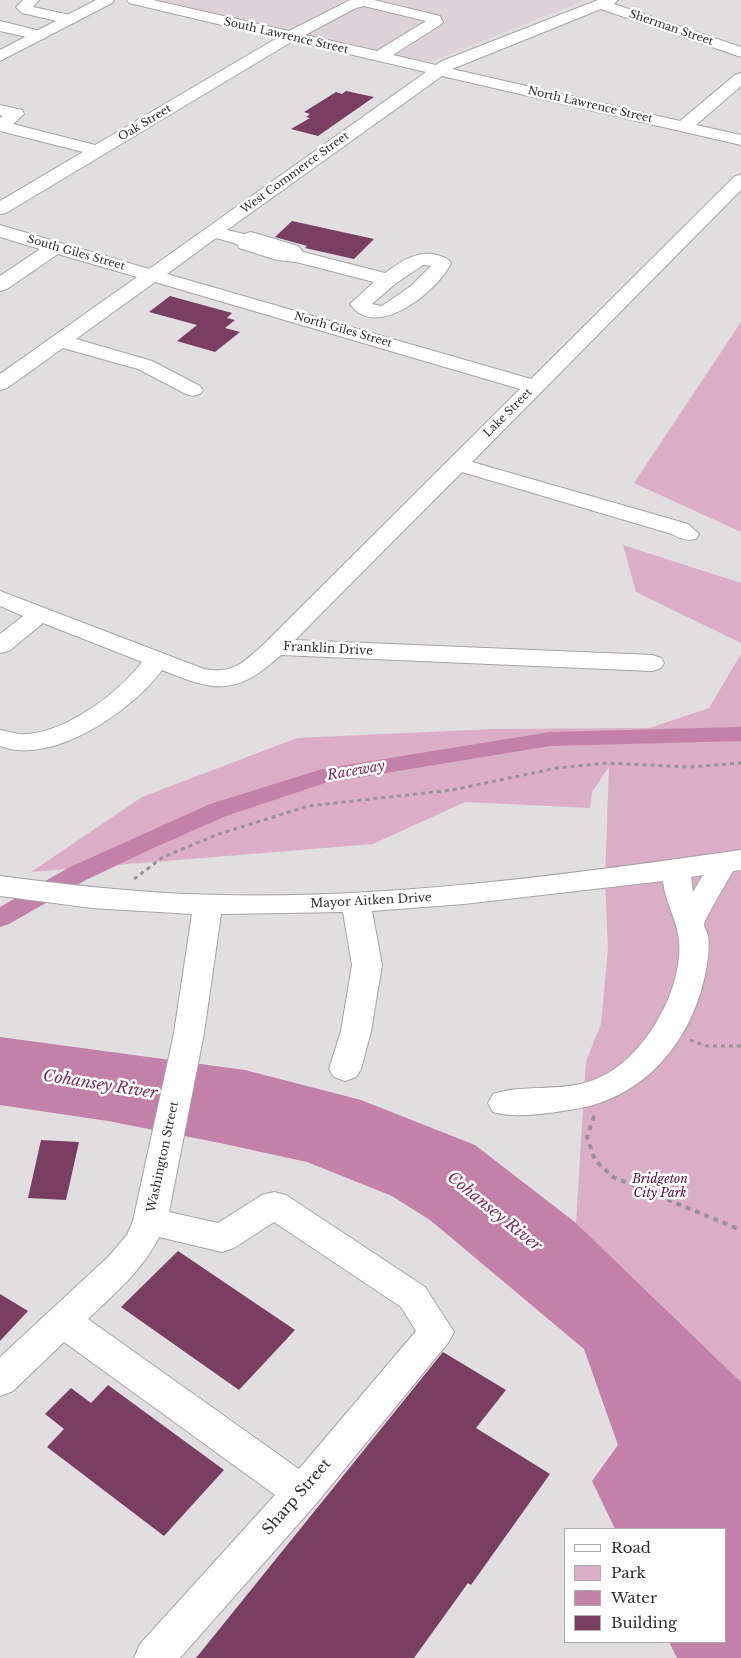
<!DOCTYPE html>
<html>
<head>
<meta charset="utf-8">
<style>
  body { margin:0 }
  #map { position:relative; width:741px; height:1658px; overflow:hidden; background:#e1dee0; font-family:"Libre Baskerville",serif }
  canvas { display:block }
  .legend { position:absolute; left:564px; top:1528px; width:162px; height:115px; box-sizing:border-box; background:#fff; border:1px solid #adacac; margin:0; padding:6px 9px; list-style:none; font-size:15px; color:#313030 }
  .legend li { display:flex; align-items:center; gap:10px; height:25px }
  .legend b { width:25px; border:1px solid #adacac }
</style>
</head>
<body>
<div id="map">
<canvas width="741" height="1658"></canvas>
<ul class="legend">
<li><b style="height:6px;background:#fff"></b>Road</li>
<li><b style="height:14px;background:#dbadc7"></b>Park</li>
<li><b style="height:14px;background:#c380a8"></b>Water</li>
<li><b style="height:14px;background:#7a3e63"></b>Building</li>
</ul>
</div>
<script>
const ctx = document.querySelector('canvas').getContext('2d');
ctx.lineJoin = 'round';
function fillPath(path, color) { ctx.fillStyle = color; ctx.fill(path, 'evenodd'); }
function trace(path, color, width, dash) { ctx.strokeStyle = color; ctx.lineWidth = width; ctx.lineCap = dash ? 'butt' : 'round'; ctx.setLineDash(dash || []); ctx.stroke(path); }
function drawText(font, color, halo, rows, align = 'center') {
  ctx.font = font + ' "Libre Baskerville",serif'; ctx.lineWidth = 5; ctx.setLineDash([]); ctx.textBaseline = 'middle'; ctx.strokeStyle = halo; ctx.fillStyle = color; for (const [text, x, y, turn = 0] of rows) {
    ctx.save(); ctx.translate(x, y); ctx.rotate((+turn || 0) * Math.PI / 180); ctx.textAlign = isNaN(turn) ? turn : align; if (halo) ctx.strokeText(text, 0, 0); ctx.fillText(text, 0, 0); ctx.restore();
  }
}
fillPath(new Path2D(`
  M136,0h449l-150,60 -12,2z`), '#ddd2d8');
fillPath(new Path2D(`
  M741,322v210l-107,-49z
  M623,545l118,38v60l-105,-51z
  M741,654v728l-165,-159 10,-162 15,-37 7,-75 -3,-70 4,-112 -17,25 -2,16 -125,-6 -92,42 -342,28 111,-75 155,-59 196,-9 156,-1 60,-20z`), '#dbadc7');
fillPath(new Path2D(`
  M0,1037l245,33 116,30 114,45 101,78 165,159v276h-64l-8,-16h56v-113h-110l-23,-48 26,-36 -34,-96 -154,-129 -38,-24 -85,-34 -87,-19 -112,-22 -108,-16z`), '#c380a8');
fillPath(new Path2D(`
  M741,727v14l-191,5 -225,37 -99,33 -77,34 -63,30 -77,44 -9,3v-20l68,-39 142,-64 112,-35 228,-37z`), '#c380a8');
fillPath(new Path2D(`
  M346,91l28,6 -56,39 -27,-7 19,-11 -4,-1 4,-3 -6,-2 32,-20 6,2z
  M292,221l82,18 -20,20 -49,-11 2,-2 -32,-9z
  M170,296l62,17 -5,5 8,2 -10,8 15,4 -25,20 -38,-11 20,-16 -48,-13z
  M41,1140l38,2 -13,58 -38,-2z
  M178,1251l117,79 -56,60 -118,-83z
  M0,1294l28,17 -28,30z
  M443,1352l63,38 -30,38 74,46 -79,111 -3,-2 -54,75h-218z
  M108,1385l116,85 -60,66 -117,-89 17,-18 -19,-15 26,-26 20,15z`), '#7a3e63');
const minor = new Path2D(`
  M23,0h16l-6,7 42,9 3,3 -3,3 -5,2 -48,-11 -6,-6z
  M127,0h26l136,31 61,-31h24l66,16 3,6 -3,3 -47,30 43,10 6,-4 156,-61h20l-4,4 127,43v10l-140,-48 -149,60 228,52 55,-46 6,-2v13l-45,39 45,10v10l-299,-69 -215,154 17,4 7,-2 7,2 40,12 5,6 82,21c16,-11 31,-23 52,-18 6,2 11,3 14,8 -12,27 -75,79 -101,41l24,-22 -78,-20 -19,-2 -38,-12 -2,-4 -21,-6 -49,36 364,105 204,-203 6,-1v15l-269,272 216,62 11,10 -3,5c-10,2 -15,0 -24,-5l-210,-62 -167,168 357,15 9,3 3,5 -3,5 -9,3 -371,-16c-45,41 -65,37 -119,15 -28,38 -94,84 -143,80 -6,0 -13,-2 -19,-4v-16c6,1 13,3 19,4 41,3 99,-40 123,-72l-99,-39 -34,28 -9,2v-19l23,-18 -23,-10v-15l204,78c30,6 42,-9 62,-27l254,-253 -365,-107 -79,57 76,22 48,25 3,4 -3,4 -7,2 -7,-2 -48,-25 -75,-21 -56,40 -7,2v-16l137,-97 -79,-23 -51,35 -7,2v-15l40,-27 -40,-12v-12l149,44 277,-197 -133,-31 -287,172 -6,1v-13l83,-49 -83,-21v-13l3,-2 -3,-1v-10l22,5 2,4 -11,10 82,21 182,-107 -148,-35zM364,6l62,15 -49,30 -72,-16 51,-27zM423,265l8,1 -20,20 -29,20 -10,-2 23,-20z
  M0,21l45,11 3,3 -3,3 -5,2 -40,-9z
  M741,850v20l-8,1c-4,7 -28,48 -29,53 0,3 3,8 4,11 1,7 1,15 0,22 -9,74 -57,140 -133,152 -25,4 -58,10 -82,3l-5,-9 5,-9c31,-10 66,-2 98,-13 50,-16 93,-90 88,-141 -2,-20 -14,-38 -16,-59l-199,23 -92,7 10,54 -11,66 -10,38 -5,8 -11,4 -11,-4 -5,-8 12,-38 11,-66 -9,-53 -122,2 -17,119 -35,179 49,11 44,-28 12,-3 12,3 139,92 29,45 -6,11 -133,162 -135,153h-46l6,-14 135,-149 -211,-153 -51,49 -13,5v-39l108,-100 19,-22 6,-14 41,-188 18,-119 -100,-6 -92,-12v-20c61,8 122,15 184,18 187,8 373,-18 557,-44zM703,875l-10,17 -2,-15zM274,1222l127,85 15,24 -117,138 -211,-150c26,-25 55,-49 71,-82l63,15 12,-4z`);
const highway = new Path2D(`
  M96,0h18l-2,3 -112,58v-11z`);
trace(minor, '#a7a3a5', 2);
trace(highway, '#a7a3a5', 2);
trace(new Path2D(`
  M134,879l29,-22 56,-23 89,-28 144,-16 105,-22 50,-5 82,4 52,-4
  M690,1040l17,6h34`), '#959394', 3, [4, 4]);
trace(new Path2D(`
  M594,1116l-7,21 8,23 18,17 128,53`), '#959394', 4, [5, 5]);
fillPath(minor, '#fff');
fillPath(highway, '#fff');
drawText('11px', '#313030', '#fff', [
  ["Sherman Street",671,28,19],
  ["South Lawrence Street",286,36,13],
  ["North Lawrence Street",590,105,13],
  ["Oak Street",145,123,-31],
  ["West Commerce Street",295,173,-36],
  ["South Giles Street",76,253,16],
  ["North Giles Street",343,330,16],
  ["Lake Street",508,413,-45]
]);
drawText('12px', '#313030', '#fff', [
  ["Franklin Drive",328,649,3],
  ["Mayor Aitken Drive",371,901,-3],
  ["Washington Street",163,1157,-78]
]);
drawText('italic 12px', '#54013d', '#fff', [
  ["Bridgeton",660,1180],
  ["City Park",660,1194]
]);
drawText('italic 14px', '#7e2e62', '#fff', [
  ["Raceway",356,771,-10]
]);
drawText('15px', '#313030', '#fff', [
  ["Sharp Street",297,1497,-49]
]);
drawText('italic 16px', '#7e2e62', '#fff', [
  ["Cohansey River",100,1085,9],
  ["Cohansey River",494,1212,39]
]);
</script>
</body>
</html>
